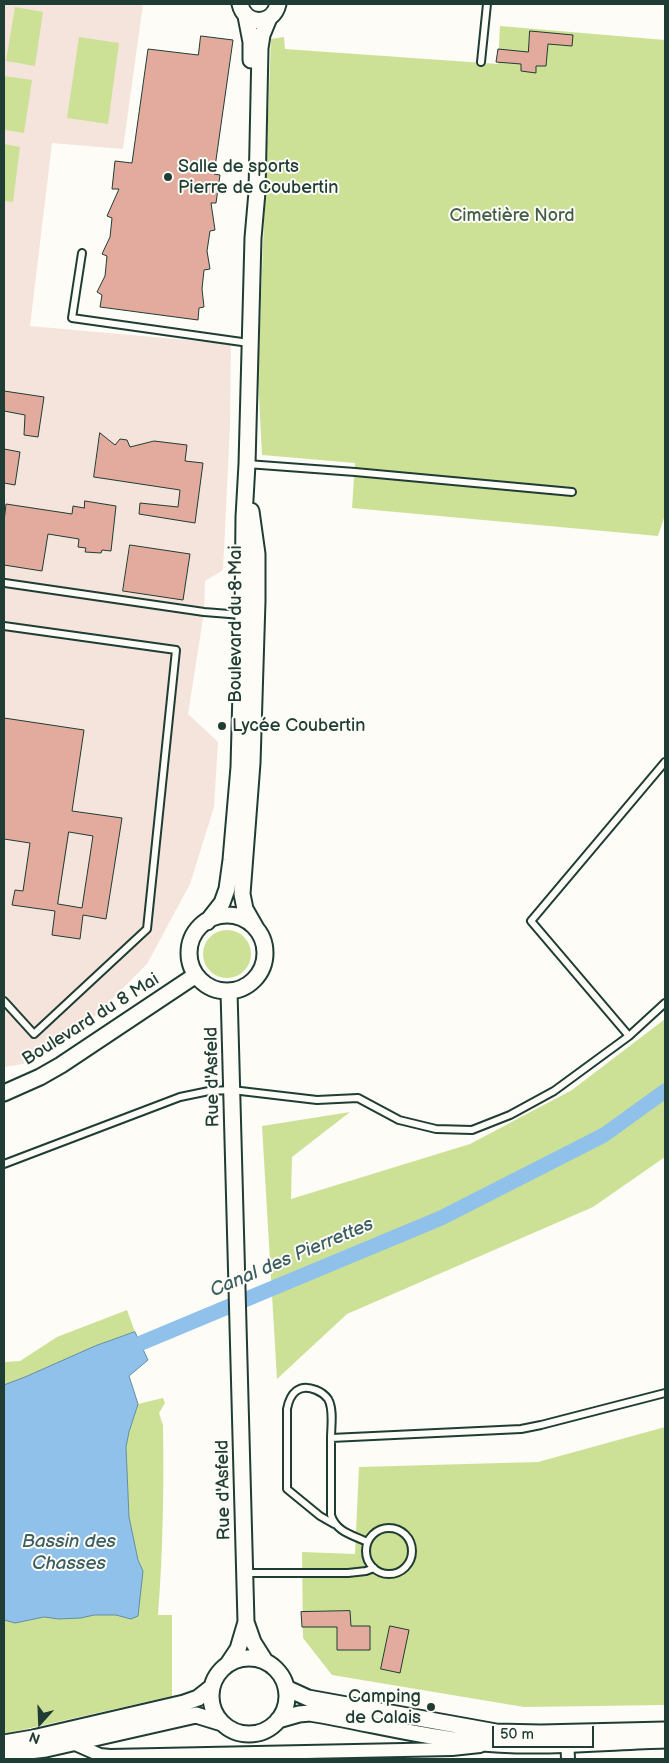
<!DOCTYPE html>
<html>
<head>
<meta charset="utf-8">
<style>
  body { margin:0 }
  #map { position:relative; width:669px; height:1763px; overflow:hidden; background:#fdfcf7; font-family:"Balsamiq Sans",sans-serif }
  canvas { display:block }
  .frame { position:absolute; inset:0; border:5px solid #1f3d34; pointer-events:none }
  .north { position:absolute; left:15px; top:1698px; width:50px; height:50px; -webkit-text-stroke:4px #fdfcf7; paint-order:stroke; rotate:200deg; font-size:14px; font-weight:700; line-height:20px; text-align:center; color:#1f3d34 }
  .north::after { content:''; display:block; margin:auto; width:18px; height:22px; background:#1f3d34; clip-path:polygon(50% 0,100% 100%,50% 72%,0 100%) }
  .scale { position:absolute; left:492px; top:1726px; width:102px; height:22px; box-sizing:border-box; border:2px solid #1f3d34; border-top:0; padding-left:6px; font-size:15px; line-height:18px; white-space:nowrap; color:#1f3d34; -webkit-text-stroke:4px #fdfcf7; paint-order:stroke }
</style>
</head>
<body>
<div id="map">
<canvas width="669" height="1763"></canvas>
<div class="frame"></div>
<div class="north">N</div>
<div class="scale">50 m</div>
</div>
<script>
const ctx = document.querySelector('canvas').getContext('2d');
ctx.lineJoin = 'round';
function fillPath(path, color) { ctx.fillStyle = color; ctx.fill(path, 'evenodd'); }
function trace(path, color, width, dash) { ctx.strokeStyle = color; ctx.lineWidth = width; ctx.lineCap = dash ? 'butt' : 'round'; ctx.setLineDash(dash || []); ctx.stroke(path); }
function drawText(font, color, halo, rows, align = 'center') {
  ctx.font = font + ' "Balsamiq Sans",sans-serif'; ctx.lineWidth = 4; ctx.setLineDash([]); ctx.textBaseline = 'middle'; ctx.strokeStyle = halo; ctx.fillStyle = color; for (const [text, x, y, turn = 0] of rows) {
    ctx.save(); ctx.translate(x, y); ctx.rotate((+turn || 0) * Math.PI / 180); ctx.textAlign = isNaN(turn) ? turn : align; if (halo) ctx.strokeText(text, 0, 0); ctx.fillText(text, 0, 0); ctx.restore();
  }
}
fillPath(new Path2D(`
  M4,4h139l-20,145 -71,-6 -22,183 201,18 -1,81 -7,145 -18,11 -1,31 -16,102 30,28 -4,65 -24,77 -43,80 -56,56 -68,44 -19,3z`), '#f5e4dc');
fillPath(new Path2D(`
  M15,7l28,5 -8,54 -29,-5z
  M500,26l165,14v475l-7,21 -306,-28 3,-45 -93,-8 -4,-79 13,-337 13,-2 1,12 213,15z
  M79,37l40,6 -11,81 -41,-6z
  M4,76l28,4 -8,53 -20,-3z
  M4,144l16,3 -7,55 -9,-1z
  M203 954a24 24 0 1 1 48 0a24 24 0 1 1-48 0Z
  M665,1019v138l-72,50 -246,107 -70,65 -15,-253 88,-14 -58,45 -1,42 179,-55 102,-54z
  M127,1310l8,22 -40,14 -70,31 -21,8v-23l16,-1 37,-24z
  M163,1398l2,5 -6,10 4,12c1,63 0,126 -5,190h14v81l-168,38v-114l11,3 29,-6 15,2 22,-1 13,-3h22l15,4 12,-48 -5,-11 -9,-43 -3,-70 3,-15 9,-28z
  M665,1427v278l-141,2 -192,-32 -29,-37 -1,-86 53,2 4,-87 179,-5z`), '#cde196');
const water = new Path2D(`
  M135,1332l13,28 -19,16 9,28 -9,28 -3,15 3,70 9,43 5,11 -5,45 -7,3 -15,-4h-22l-13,3 -22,1 -15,-2 -29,6 -11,-3v-235l21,-8 70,-31z`);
fillPath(water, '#8fc1eb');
trace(water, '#628ca2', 1);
trace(new Path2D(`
  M122,1351l319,-133 163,-83 61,-44`), '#8fc1eb', 15);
const building = new Path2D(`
  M530,31l43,4 -1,11 -24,-2 -2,22h-10v7l-15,-2v-7l-25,-2 2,-13 30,3z
  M201,36l32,4 -19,134 6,1 -4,28h-5l4,27 -5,1 -3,20 3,18 -6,1 -2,19 2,18 -5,1 -1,12 -98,-13 2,-12 -5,-3 8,-16 2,-20 -5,-2 8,-17 2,-19 -5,-2 12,-27h-7l3,-28 17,2 16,-114 50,6z
  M4,391l40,6 -6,40 -14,-2 1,-20 -21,-4z
  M100,433l15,12 5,-6 7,1 3,7 24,-6 33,4 -2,16 18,2 -8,60 -56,-9 1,-11 38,4 2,-17 -86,-13z
  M4,449l16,3 -5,33 -11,-2z
  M85,501l31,5 -5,45 -9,-1 -1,3 -16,-1 1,-4 -8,-1 1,-8 -31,-5 -6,37 -38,-6v-43l2,-18 66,10 1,-8 11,2z
  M130,545l60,9 -7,46 -60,-9z
  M4,718l80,12 -12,81 50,7 -16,101 -23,-4 -3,24 -28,-4 3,-24 -43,-6 3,-15 8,1 7,-48 -26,-4zM69,832l24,4 -11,72 -24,-4z
  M350,1611l1,15h19v24h-33v-23h-35l-1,-15z
  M390,1626l19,4 -9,43 -19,-4z`);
fillPath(building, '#e3ab9d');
trace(building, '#1f3d34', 1);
const service = new Path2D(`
  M481,62l6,-58
  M82,253l-10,65 177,25
  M247,464l108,8 217,20
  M5,583l199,29 38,3
  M4,626l172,24 -29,279 -113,105 -30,-33
  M629,1036l36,-33
  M4,1164l176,-67 29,-6 23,-1 85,10 41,-2 41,22 37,9 36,1 38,-15 44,-24 75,-55 -98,-115 134,-159
  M331,1438c0,-11 3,-29 -3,-39 -3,-4 -7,-7 -12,-9 -17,-7 -26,3 -29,19v80l33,27 14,8
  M366 1551a23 23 0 1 1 46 0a23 23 0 1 1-46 0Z
  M367,1542c-14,-7 -31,-10 -36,-27v-77l190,-9 20,-4 124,-32
  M246,1573h102l18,-2 8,-3`);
const minor = new Path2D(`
  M567,1737l1,22
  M73,1743l27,12 10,1 342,-7 28,-3`);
const tertiary = new Path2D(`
  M240,4c5,22 33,22 38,0
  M246,16l5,26v18
  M251,511l6,43v47l-5,162 -10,131 3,15 12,21
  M189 953a38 38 0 1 1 76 0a38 38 0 1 1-76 0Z
  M207,922l15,-19 5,-14 4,-29 8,-93 4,-152 1,-98 3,-53 6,-226 4,-46 3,-144 2,-13 7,-17
  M4,1093l36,-16 21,-12 135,-90
  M246,1622l7,20 12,19
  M211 1696a38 38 0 1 1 76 0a38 38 0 1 1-76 0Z
  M228,1664l10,-15 8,-27 -17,-631
  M286,1688l22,10 188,34 45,1 124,-3
  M278,1720l21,-6 11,-1c54,9 107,23 161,29 64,7 130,0 194,-2
  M4,1743l29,-5 151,-35 14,-5 14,-11
  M4,1754l42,-5 150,-34 26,8`);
trace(service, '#1f3d34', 10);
trace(minor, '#1f3d34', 16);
trace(tertiary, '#1f3d34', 19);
trace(service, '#fdfcf7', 6);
trace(minor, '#fdfcf7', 12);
trace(tertiary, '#fdfcf7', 15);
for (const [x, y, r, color] of [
  [168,177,5,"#1f3d34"],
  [222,726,5,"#1f3d34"],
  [431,1707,5,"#1f3d34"]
]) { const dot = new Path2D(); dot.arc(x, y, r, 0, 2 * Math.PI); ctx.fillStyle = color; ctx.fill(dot); trace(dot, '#fdfcf7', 2); }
drawText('18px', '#1f3d34', '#fdfcf7', [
  ["Salle de sports",178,167],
  ["Pierre de Coubertin",178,188],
  ["Lycée Coubertin",232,726],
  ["Camping",421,1697,"right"],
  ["de Calais",421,1718,"right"]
], 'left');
drawText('18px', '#425e48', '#fdfcf7', [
  ["Cimetière Nord",512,216]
]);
drawText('18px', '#1f3d34', '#fdfcf7', [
  ["Boulevard du 8 Mai",236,624,-90],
  ["Boulevard du 8 Mai",91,1020,-32],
  ["Rue d'Asfeld",213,1077,-91],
  ["Rue d'Asfeld",224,1490,-91]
]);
drawText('italic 19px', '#3b5e62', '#fdfcf7', [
  ["Canal des Pierrettes",292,1258,-23],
  ["Bassin des",69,1542],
  ["Chasses",69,1564]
]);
</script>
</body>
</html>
